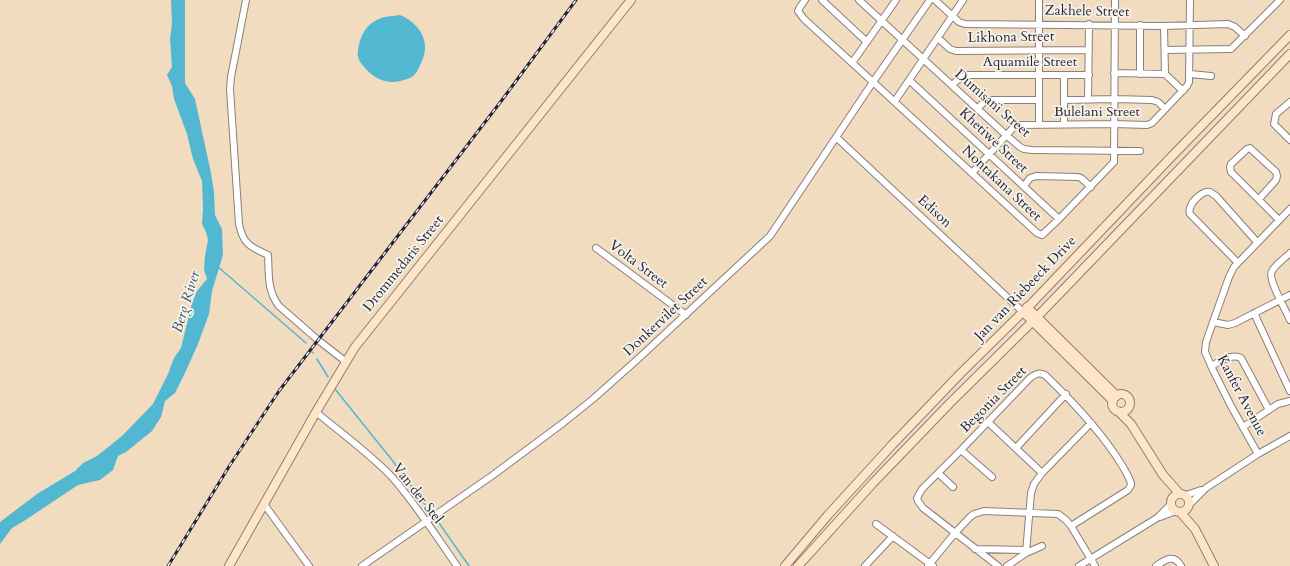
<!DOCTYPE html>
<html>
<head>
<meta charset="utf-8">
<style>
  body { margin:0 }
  canvas { display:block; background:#f2dcbf }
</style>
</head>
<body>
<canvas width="1290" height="566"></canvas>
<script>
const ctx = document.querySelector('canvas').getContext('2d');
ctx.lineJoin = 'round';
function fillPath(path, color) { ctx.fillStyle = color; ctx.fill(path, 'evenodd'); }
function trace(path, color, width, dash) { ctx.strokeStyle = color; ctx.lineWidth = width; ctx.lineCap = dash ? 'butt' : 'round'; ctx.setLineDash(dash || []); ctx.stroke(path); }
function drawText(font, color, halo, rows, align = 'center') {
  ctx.font = font + ' Cardo,serif'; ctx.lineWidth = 3.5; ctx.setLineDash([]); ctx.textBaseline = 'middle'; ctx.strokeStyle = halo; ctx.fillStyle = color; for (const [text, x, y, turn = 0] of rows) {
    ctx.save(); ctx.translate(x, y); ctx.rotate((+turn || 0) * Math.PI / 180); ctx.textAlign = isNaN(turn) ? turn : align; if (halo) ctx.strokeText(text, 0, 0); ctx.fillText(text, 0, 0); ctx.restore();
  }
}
fillPath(new Path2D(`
  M171,0h14v83l10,16 16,74 3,19 1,23 7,14 1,26 -11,36 -3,23 -11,30 -13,29 -10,20 -10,8 -4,16 -9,14 -26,21 -8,4 -5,14 -13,10 -22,5 -54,36 -12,7 -12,16v-22l37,-28 38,-23 8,-8 14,-7 25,-20 31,-32 15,-30 6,-16 7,-10 11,-45 5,-12 10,-12 -3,-9 1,-14 3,-16 -2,-8 -4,-8 1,-16 -1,-27 -9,-22 -6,-25 -13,-35 -2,-13 -5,-11 5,-8 -2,-28 2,-16z
  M400,15c19,8 31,26 22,46 -2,4 -4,10 -7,13 -2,3 -7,5 -11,6 -15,5 -28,0 -38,-11 -3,-3 -8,-9 -8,-13 -1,-2 0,-4 0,-6 2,-14 8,-26 21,-31 6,-3 15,-3 21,-4z`), '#52b7d0');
trace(new Path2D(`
  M217,266l89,77
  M312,352l1,1
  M317,359l11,18
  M335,389l57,71 37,50
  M439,523l30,43`), '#52b7d0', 1.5);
const street = new Path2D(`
  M246,0l-15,77 -1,12 9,135c4,20 11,23 29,31 1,18 -1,36 11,51l39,34 27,21
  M805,0l-5,7 -2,4 6,8 69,63 164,151 5,2 17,-16 55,-57 1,-162
  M822,0l45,42
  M859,0l147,135 14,12 4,2 8,1 108,1
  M935,0l24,22 6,2 199,2 64,-2 7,3 10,9
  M1164,26l1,48
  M938,38l12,11 6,2 133,-1
  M1165,50l66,-1 49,-49
  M852,63l44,-63
  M1114,73l51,1 18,17
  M1140,74v-49
  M1190,74l21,2
  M1064,75v49
  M909,80l150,139
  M952,85l9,-8 8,-2h120
  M1088,99l1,-75
  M1064,100l50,-1 38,1 6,2 7,7
  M895,101l68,-101
  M1290,102l-14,12 -2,10 16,16
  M978,108l6,-6 5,-2h50
  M1039,125v-125
  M836,137l187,175
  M972,173l41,-45 6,-3 95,-1 33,1 5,-2 35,-37 2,-4 1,-82
  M1024,186l6,-8 6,-2 42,1 3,1 10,9
  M1259,199l17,-19 1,-4 -1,-4 -24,-22 -2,-2 -3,1 -16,15 -1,3 1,5 48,48
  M596,248l90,67
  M1290,253c-5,5 -14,11 -18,18 -5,8 14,39 18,49
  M1237,262l-47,-48c-1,-2 -1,-3 0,-6 2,-7 13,-18 20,-16 2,1 4,3 6,4l41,46
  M1254,313l36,78
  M1213,322l15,3 7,-2 55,-28
  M1211,366c9,-4 20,-13 30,-8l28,52
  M316,412c25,21 53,41 76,65 23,26 45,60 65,89
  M988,422l54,51
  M1243,427l35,-23 12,-3
  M1016,448l50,-54
  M961,450l31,27
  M1258,454l-27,-48 -18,-36 -8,-18 1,-10 7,-20 16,-45 5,-10 56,-58
  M938,473l15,14
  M1186,495l15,-5
  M264,504l45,62
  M1190,504l16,-16 52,-34 32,-18
  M1160,517l16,-6
  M876,524l57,42
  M975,549l51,1
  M1026,553l5,-60 3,-9 8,-11 49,-50
  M362,566l131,-91 70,-52 30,-24 46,-41 131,-122 103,-154 57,-82
  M865,566l28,-30
  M928,566l27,-33 15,-16 4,-3 10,-3 74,3 8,6 5,6 24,40
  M998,566l-75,-58 -5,-7 -1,-3 5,-9 39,-39 69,-72c5,-4 9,-6 15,-3 25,24 49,49 69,78 6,9 13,19 17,30v2l-3,5 -57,36
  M1007,566l19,-13 16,-7
  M1079,566l78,-48 14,-14
  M1156,566c9,-6 18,-13 25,0`);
const secondary = new Path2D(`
  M1027,307l90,89
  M1023,312l90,89
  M1112 403a9 9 0 1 1 18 0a9 9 0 1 1-18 0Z
  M1119,412l12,12 32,51 17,19
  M1171 503a9 9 0 1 1 18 0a9 9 0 1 1-18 0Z
  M1181,513l14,16 19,37
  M229,566l87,-154 39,-65 276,-347
  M785,566l43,-51 64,-70 68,-71 72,-71 144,-151 114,-117
  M798,566l75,-83 77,-80 87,-86 253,-263`);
trace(street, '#8a7f7d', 8);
trace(secondary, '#8a7f7d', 10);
trace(street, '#fff', 6);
trace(secondary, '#ffe4c6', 8);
const rail = new Path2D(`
  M168,566l62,-101 49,-74 223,-291 74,-100`);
trace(rail, '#22223b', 3);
trace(rail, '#f7f3e8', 1.5, [4.5]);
drawText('14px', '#22223b', '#f7f3e8', [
  ["Zakhele Street",1087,12,1],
  ["Likhona Street",1011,38,-1],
  ["Aquamile Street",1030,63],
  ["Dumisani Street",992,104,41],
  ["Bulelani Street",1097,113],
  ["Khetiwe Street",993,141,43],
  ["Nontakana Street",1001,184,43],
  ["Edison",934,212,43],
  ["Drommedaris Street",404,264,-51],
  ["Volta Street",638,265,37],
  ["Jan van Riebeeck Drive",1026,289,-46],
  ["Donkervilet Street",666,317,-43],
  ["Kanfer Avenue",1241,396,62],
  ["Begonia Street",994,400,-45],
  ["Van der Stel",417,494,52]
]);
drawText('italic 15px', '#33566f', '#f7f3e8', [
  ["Berg River",187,302,-73]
]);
</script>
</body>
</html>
